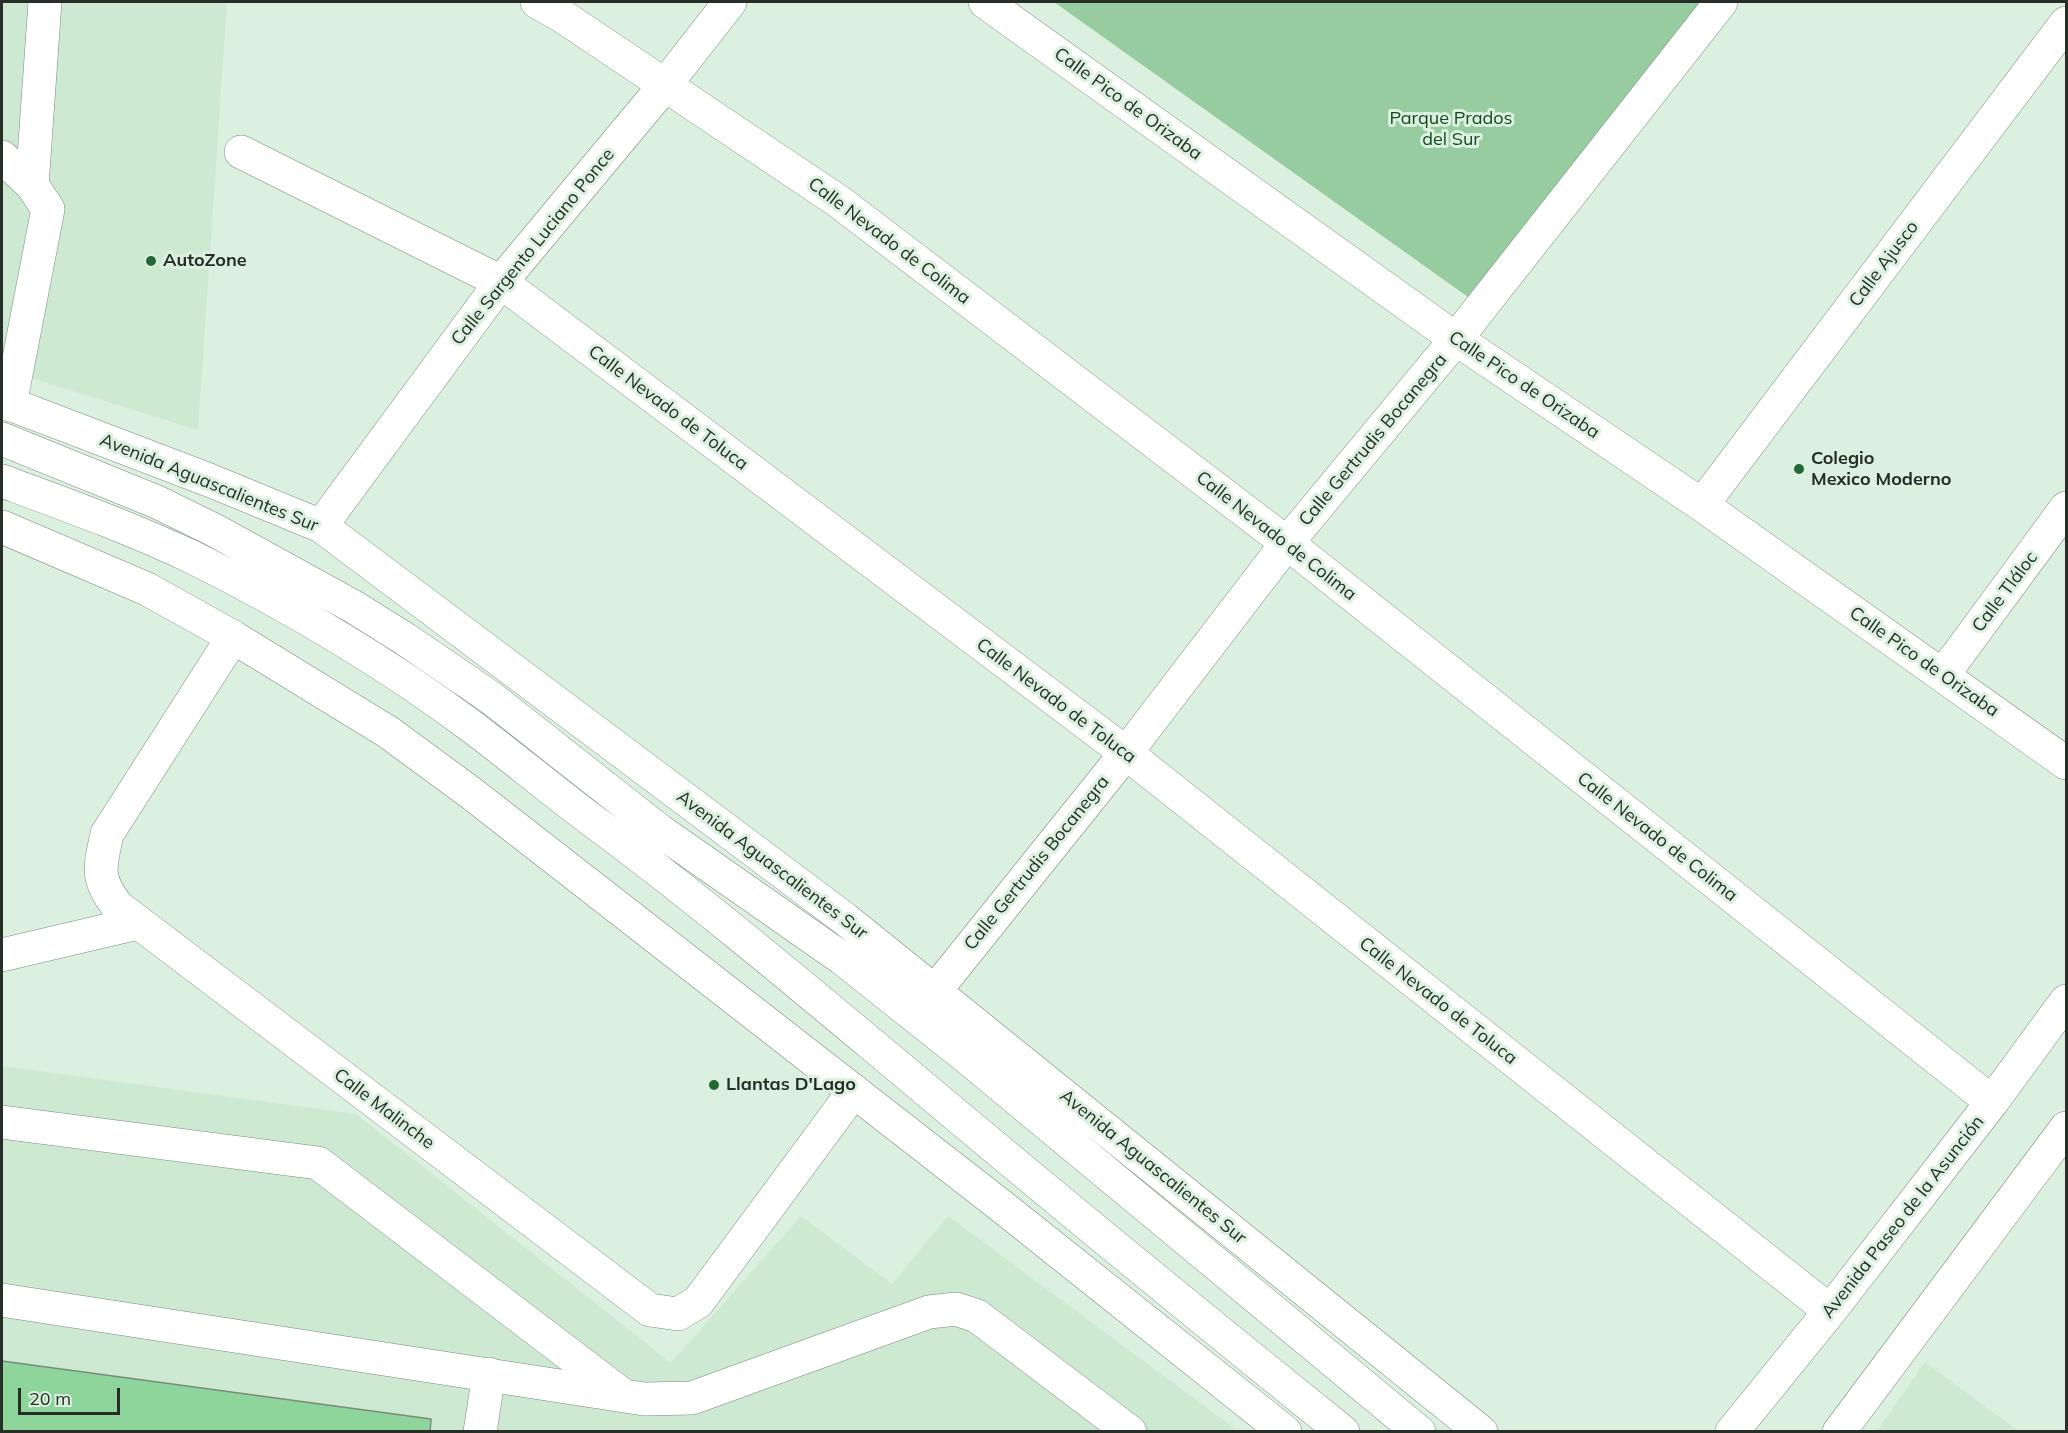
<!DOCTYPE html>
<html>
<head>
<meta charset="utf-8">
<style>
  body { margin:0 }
  #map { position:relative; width:2068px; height:1433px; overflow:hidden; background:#dbf0de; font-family:Mulish,sans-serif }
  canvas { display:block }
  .frame { position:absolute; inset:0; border:3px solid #262e27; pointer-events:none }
  .scale { position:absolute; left:18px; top:1388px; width:102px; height:27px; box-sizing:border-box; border:3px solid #262e27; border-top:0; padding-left:8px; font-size:18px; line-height:21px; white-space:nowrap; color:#262e27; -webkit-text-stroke:4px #dbf0de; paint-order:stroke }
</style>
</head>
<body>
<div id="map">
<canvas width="2068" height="1433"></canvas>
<div class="frame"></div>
<div class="scale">20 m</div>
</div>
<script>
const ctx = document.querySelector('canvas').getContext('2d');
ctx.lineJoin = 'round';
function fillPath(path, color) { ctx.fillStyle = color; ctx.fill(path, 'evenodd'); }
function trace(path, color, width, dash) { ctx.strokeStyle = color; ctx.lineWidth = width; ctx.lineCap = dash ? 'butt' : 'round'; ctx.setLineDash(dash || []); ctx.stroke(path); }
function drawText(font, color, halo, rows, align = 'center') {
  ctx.font = font + ' Mulish,sans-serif'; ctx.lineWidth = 6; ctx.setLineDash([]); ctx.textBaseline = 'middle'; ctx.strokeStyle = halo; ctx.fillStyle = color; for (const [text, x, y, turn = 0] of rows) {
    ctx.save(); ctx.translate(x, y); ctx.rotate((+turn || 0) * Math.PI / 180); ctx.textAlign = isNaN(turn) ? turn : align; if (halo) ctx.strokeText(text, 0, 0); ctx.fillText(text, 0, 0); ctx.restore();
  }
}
fillPath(new Path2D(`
  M2,2h225l-29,428 -196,-61z
  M2,1066l354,48 315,249 130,-147 91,68 56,-68 290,215 -1236,1z
  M1925,1362l93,69h-141z`), '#cde9d1');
fillPath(new Path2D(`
  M1054,2h660l-239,300z`), '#96cc9f');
const building = new Path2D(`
  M2,1361l429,58 -1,13h-428z`);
fillPath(building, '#8dd59a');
trace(building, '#798c7b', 1.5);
const minor = new Path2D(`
  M537,2l25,14 276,185 449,342 705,559
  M985,2l471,337 246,166 364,258
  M241,152l260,130 625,471 704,558
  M2,157l30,28 16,24 -38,196
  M32,185l13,-183
  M1702,505l364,-482
  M321,526l180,-244 164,-197 65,-83
  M233,637l-126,197c-7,33 -12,44 11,73l532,403 28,4 20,-12 156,-211
  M1943,675l123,-167
  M2,955l136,-32
  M935,991l191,-238 161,-210 169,-204 265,-337
  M2,1122l316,41 302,230
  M2,1300l642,99 48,-1 237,-86 27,-3 21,7 153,116
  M480,1432l9,-58
  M1732,1432l98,-121 162,-209 74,-101
  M1839,1432l227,-304`);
const major = new Path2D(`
  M2,401l207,79 112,46 524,393 636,513
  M2,439l155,63 57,28 140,77 51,32 85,58 170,134 183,128 121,96 455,377
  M2,481c65,24 129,47 192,77 96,48 191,104 277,168 40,30 78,62 118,92 107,79 209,165 311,250 146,123 294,244 443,364
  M2,527l145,62 86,48 155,95 83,61 529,412 285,227`);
trace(minor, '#798c7b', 34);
trace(major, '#798c7b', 34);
trace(minor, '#fff', 33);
trace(major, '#fff', 33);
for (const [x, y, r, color] of [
  [151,261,6,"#226936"],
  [1799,469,6,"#226936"],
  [714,1085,6,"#226936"]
]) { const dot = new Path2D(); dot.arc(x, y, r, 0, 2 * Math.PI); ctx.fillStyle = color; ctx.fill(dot); trace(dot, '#dbf0de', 2); }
drawText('18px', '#262e27', '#dbf0de', [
  ["Calle Pico de Orizaba",1128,104,36],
  ["Calle Nevado de Colima",889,241,37],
  ["Calle Sargento Luciano Ponce",533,247,-51],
  ["Calle Ajusco",1884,264,-53],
  ["Calle Pico de Orizaba",1524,385,34],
  ["Calle Nevado de Toluca",668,408,37],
  ["Calle Gertrudis Bocanegra",1373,440,-50],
  ["Avenida Aguascalientes Sur",209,483,22],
  ["Calle Nevado de Colima",1276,536,38],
  ["Calle Tláloc",2005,592,-53],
  ["Calle Pico de Orizaba",1924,662,35],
  ["Calle Nevado de Toluca",1056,701,37],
  ["Calle Nevado de Colima",1657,837,38],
  ["Calle Gertrudis Bocanegra",1037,863,-51],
  ["Avenida Aguascalientes Sur",772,865,37],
  ["Calle Nevado de Toluca",1438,1001,38],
  ["Calle Malinche",384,1109,37],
  ["Avenida Aguascalientes Sur",1153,1167,39],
  ["Avenida Paseo de la Asunción",1903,1217,-52]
]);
drawText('18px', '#154923', '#dbf0de', [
  ["Parque Prados",1451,119],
  ["del Sur",1451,140]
]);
drawText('bold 18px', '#262e27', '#dbf0de', [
  ["AutoZone",163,261],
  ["Colegio",1811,459],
  ["Mexico Moderno",1811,480],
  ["Llantas D'Lago",726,1085]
], 'left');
</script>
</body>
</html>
